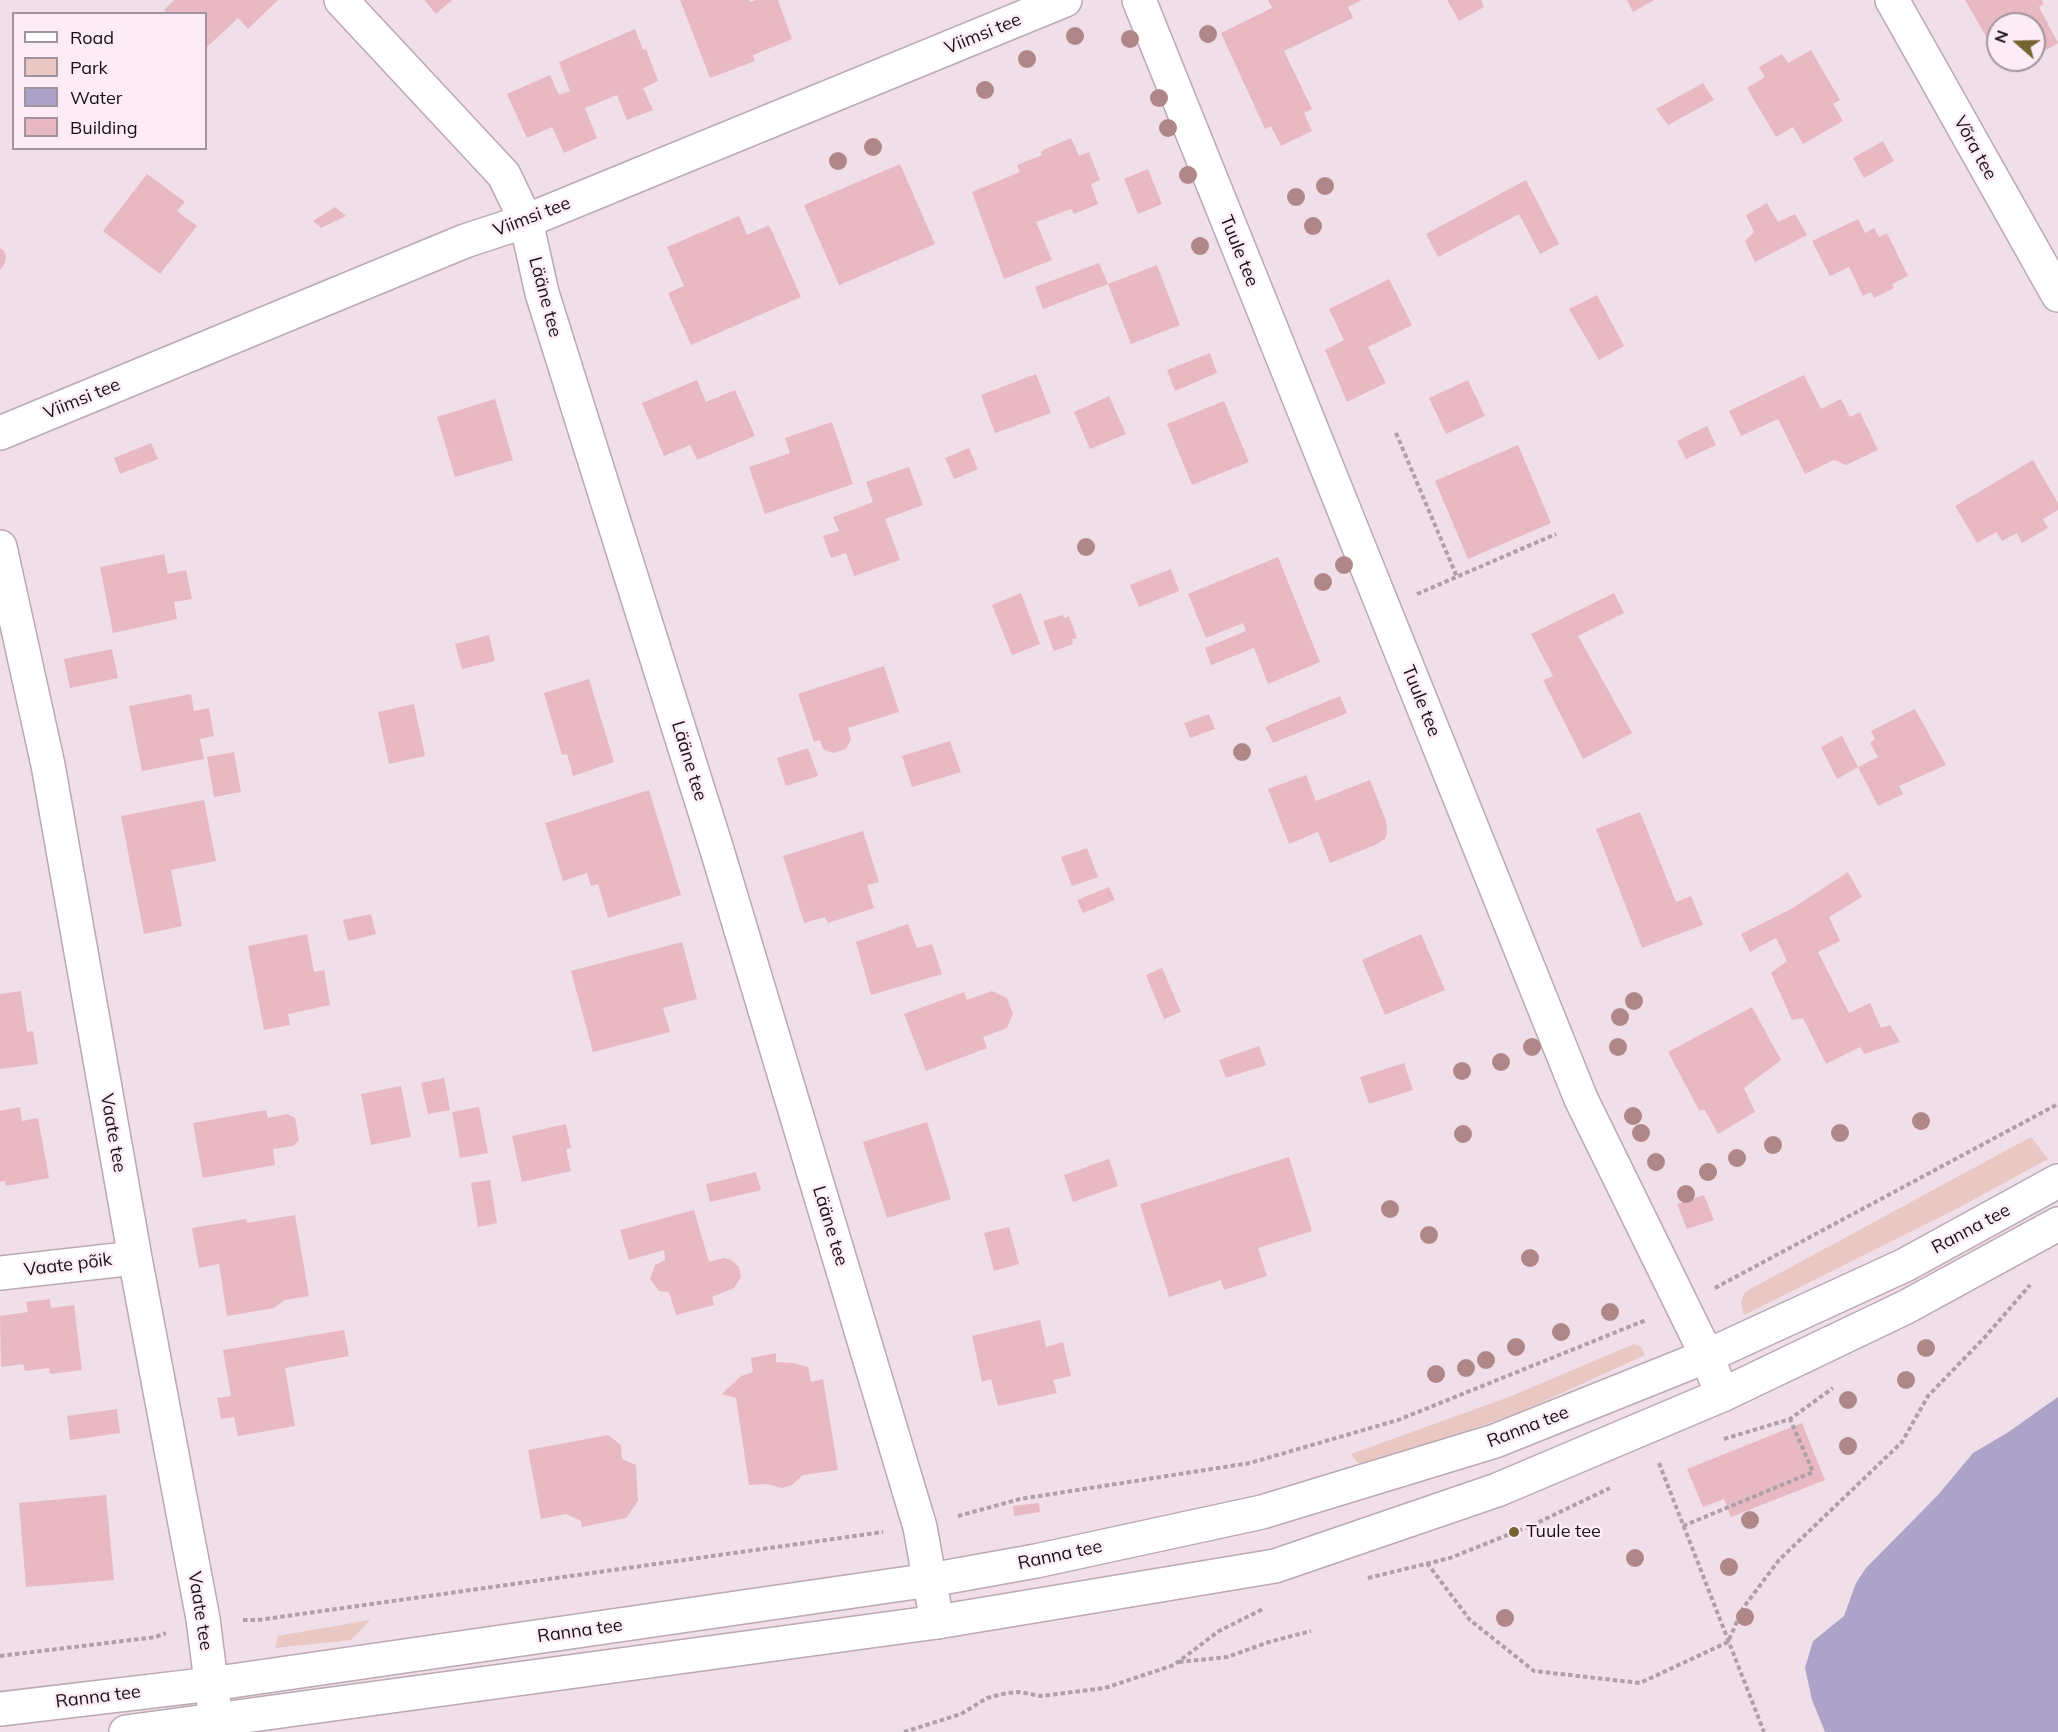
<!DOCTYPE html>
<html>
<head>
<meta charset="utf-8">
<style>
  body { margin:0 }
  #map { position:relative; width:2058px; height:1732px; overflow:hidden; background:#f0dee8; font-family:Mulish,sans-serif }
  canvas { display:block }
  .legend { position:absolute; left:12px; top:12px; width:195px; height:138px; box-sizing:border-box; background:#fdebf6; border:2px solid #a1949c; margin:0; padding:8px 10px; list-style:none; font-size:18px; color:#181216 }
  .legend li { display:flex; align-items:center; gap:12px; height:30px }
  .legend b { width:30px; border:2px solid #a1949c }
  .north { position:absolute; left:1986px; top:12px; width:60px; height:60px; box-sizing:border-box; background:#fdebf6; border:2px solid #a1949c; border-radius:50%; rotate:290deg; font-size:16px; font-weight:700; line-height:24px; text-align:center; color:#181216 }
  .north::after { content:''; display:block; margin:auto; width:21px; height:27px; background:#736432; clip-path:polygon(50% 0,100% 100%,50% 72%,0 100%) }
</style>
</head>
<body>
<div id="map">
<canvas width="2058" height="1732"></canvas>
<ul class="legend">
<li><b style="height:8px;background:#fff"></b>Road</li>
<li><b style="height:16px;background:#e9c7c3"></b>Park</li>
<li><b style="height:16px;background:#aca3c9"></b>Water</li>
<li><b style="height:16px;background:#e8b9c3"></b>Building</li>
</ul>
<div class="north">N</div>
</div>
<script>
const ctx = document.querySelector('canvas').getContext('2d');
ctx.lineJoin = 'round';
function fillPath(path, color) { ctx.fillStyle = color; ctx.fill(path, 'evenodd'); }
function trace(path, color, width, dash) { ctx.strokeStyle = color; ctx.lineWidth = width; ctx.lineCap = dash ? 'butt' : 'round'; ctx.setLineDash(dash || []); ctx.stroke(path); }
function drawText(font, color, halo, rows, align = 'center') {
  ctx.font = font + ' Mulish,sans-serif'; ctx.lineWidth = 5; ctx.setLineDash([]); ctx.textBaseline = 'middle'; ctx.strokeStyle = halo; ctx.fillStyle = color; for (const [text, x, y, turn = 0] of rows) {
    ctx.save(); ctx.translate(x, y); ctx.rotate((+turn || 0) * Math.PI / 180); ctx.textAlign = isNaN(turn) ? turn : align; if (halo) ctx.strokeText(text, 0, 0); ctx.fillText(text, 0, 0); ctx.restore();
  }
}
fillPath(new Path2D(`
  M2031,1137l17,22 -90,49 -214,107 -3,-13 4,-10z
  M1634,1344l7,3 4,8 -127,58 -115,40 -44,11 -8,-10 158,-57z
  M370,1620l-19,20 -76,8 3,-12z`), '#e9c7c3');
fillPath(new Path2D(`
  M2058,1397v335h-233l-13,-32 -7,-32 8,-27 31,-25 12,-33 10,-15 72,-73 35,-42 34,-20z`), '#aca3c9');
fillPath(new Path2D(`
  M174,0h104l-30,29 -10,-11 -32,30v-34h-39l-3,-4z
  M424,0h28l-16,14z
  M680,0h69l1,2 6,-2h22l14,39 -39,16 2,6 -45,17z
  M1268,0h94l-14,7 5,11 -69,33 28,58 -8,4 8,18 -31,15 -10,-20 -6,3 -44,-96 51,-25z
  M1447,0h34l3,7 -25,14z
  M1627,0h27l-21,12z
  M1965,0h77l2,4 -5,3 19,36 -24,14v-33h-36v24l-7,-12 -4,2z
  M635,29l8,21 3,-1 12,32 -15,7 10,22 -26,10 -10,-25 -32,13 12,30 -33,15 -12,-26 -25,11 -20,-44 43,-19 9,20 11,-4 -11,-29z
  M1811,50l29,50 -7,4 10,17 -40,23 -10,-17 -17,10 -29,-49 18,-11 -6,-10 23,-13 6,9z
  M2005,60h24l-18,10z
  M1703,83l11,17 -46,25 -12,-16z
  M1071,138l8,18 10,-4 11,28 -9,4 7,20 -24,10 -3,-5 -35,13 16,38 -48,19 -32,-87 48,-20 -3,-7 25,-10 -1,-4z
  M1883,141l11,20 -30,17 -11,-20z
  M900,164l35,80 -96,41 -35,-80z
  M1148,169l14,35 -24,10 -14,-35z
  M147,174l38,28 -8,9 20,15 -37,48 -57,-43z
  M1526,180l33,64 -19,10 -21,-40 -81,43 -12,-23z
  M1767,203l11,19 17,-8 12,21 -52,27 -10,-21 9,-9 -8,-17z
  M335,207l11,9 -25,12 -8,-7z
  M739,216l8,19 22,-10 32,72 -110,48 -23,-52 16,-7 -17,-39z
  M1858,219l7,14 9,-5 5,9 8,-4 21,43 -16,8 2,4 -20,10 -3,-6 -8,4 -14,-29 -19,9 -18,-35z
  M0,248l4,3 2,6 -1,6 -5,7z
  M1099,263l9,21 -65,25 -8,-22z
  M1157,265l23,60 -49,19 -23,-60z
  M1389,279l23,46 -44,22 18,36 -39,19 -22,-52 19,-10 -15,-31z
  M1597,295l27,51 -25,14 -30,-51z
  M1210,353l7,20 -42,18 -8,-21z
  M1036,374l15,39 -56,20 -14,-38z
  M1804,375l17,34 20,-10 9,18 10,-5 18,38 -32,15 -12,-5 -29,14 -27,-55 -37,17 -12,-25z
  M697,380l9,22 29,-12 20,46 -58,24 -7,-15 -26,11 -22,-53z
  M1468,380l17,36 -39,18 -17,-36z
  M1109,396l17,38 -36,15 -16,-37z
  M495,399l18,61 -58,17 -18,-60z
  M1224,401l25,61 -57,23 -25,-61z
  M832,422l21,62 -88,30 -16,-47 41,-14 -5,-15z
  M1707,426l9,19 -30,14 -9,-18z
  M151,443l7,16 -38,15 -6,-16z
  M1518,445l33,78 -83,36 -33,-78z
  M969,448l9,21 -24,10 -9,-21z
  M2033,460l25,43v7l-15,9 5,9 -26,15 -5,-10 -15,8 -6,-9 -19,11 -22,-37z
  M909,467l14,38 -38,14 15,41 -46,16 -8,-23 -15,5 -8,-22 16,-5 -6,-14 40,-15 -7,-20z
  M164,554l4,20 18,-4 6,29 -18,3 3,17 -64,14 -13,-66z
  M1278,557l42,105 -52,22 -14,-36 -43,17 -6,-17 41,-17 -3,-8 -37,15 -18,-44z
  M1171,569l8,22 -40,16 -9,-22z
  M1021,593l19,51 -28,11 -20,-50z
  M1614,593l10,20 -46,23 54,97 -49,26 -40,-79 10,-4 -22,-42z
  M1063,615l1,3 5,-2 8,22 -5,1 1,5 -19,7 -11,-30z
  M489,635l6,26 -33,8 -7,-25z
  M112,649l6,29 -48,10 -6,-29z
  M884,666l15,46 -51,16 3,11 -5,10 -13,4 -10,-4 -3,-9 -6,2 -16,-48z
  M589,679l25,83 -41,14 -6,-22 -5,1 -18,-62z
  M191,694l3,17 15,-3 5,28 -14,3 4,20 -62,12 -13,-65z
  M1340,696l7,17 -74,30 -8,-16z
  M414,704l11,52 -36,8 -11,-52z
  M1915,709l31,56 -47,21 4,8 -25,12 -20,-39 20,-10 -8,-14 5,-4 -4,-8z
  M1209,714l6,15 -25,9 -6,-15z
  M1842,736l16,31 -21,12 -16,-32z
  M950,741l11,31 -49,15 -10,-31z
  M808,748l10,28 -32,10 -9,-28z
  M234,752l7,40 -27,5 -7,-40z
  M1306,775l10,26 54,-21 16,41 1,13 -2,5 -10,6 -45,18 -12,-31 -29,12 -21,-55z
  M649,790l32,105 -73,23 -10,-34 -7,2 -4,-13 -24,8 -18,-58z
  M204,800l12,61 -45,9 11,56 -38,8 -23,-118z
  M1640,812l36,90 15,-6 12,29 -61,23 -46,-119z
  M863,831l16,51 -12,3 7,23 -46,15 -3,-6 -21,6 -21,-67z
  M1087,848l11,29 -26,9 -11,-29z
  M1848,872l14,25 -33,20 11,24 -22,11 31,61 21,-10 11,25 9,-3 10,17 -35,12 -5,-7 -34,17 -23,-46 -11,2 -21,-47 16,-12 -11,-23 -26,14 -9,-18 52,-26z
  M1109,887l6,13 -32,13 -6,-13z
  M371,914l5,20 -28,7 -5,-21z
  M908,924l9,24 15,-4 10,30 -71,21 -15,-53z
  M307,934l7,38 10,-2 6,35 -42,9 2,11 -26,5 -16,-84z
  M1421,934l24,56 -60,25 -23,-55z
  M682,942l15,57 -34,9 7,24 -77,20 -22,-81z
  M1162,968l19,44 -17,7 -18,-44z
  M21,991l6,41 6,-1 5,33 -38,5v-75z
  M992,991l15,7 6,16 -6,14 -24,9 4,11 -61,23 -22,-57 60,-22 3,8z
  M1752,1007l29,53 -37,28 11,24 -37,22 -13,-24h-6l-31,-58z
  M1259,1046l7,19 -40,13 -7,-18z
  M1404,1063l9,27 -44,14 -9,-27z
  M444,1078l6,32 -22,4 -7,-31z
  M401,1086l10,51 -40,8 -10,-51z
  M20,1107l2,14 16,-3 11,60 -43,8 -1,-5 -5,1v-71z
  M479,1107l9,46 -28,5 -8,-46z
  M266,1110l2,8 19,-4 8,4 4,22 -6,6 -20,3 2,16 -72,13 -10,-55z
  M927,1122l24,77 -64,19 -24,-76z
  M566,1124l5,24 -5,1 5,22 -49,11 -10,-46z
  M1289,1157l23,74 -54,17 9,28 -43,14 -3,-10 -52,17 -29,-93z
  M1109,1159l9,27 -45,16 -9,-27z
  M756,1172l5,18 -51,12 -4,-18z
  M490,1180l7,43 -19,4 -7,-44z
  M1704,1195l10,25 -27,9 -10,-25z
  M694,1210l15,52 15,-4 7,2 8,7 2,10 -7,11 -22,9 2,8 -38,10 -7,-23 -10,-1 -9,-12 5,-14 10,-5 -1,-10 -35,10 -9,-30z
  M295,1215l14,81 -24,4 -11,8 -47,8 -8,-52 -20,4 -7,-40 54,-9 1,4z
  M1009,1227l10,37 -25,7 -10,-38z
  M50,1299l1,9 23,-3 8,65 -32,4 -1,-6 -24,3 -2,-7 -22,3 -1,-51 28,-4 -2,-10z
  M1040,1320l6,27 17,-5 8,34 -18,4 4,13 -59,13 -7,-27 -9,3 -10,-46z
  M344,1330l5,26 -64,12 10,58 -57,10 -4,-19 -13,2 -4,-21 14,-2 -8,-46z
  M776,1353v9l17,1 15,4 3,15 12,-3 15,91 -35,5 -11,10 -10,3 -15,-4 -18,1 -13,-87 -14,-4 19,-18 12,-4 -2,-14z
  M117,1409l3,24 -50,7 -3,-24z
  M1802,1423l23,57 -94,37 -7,-18 -21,8 -16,-38z
  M608,1435l13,10 1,14 14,6 2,36 -12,17 -44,9 -1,-6 -15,-7 -25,5 -13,-69z
  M106,1495l8,85 -88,7 -7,-84z
  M1039,1503l1,9 -26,4 -1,-10z`), '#e8b9c3');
const minor = new Path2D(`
  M341,0l163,175 22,46 16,72 175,557 203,677 17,95
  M1139,0l442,1099 126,257 15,39
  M1892,0l166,295
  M0,433l465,-192 61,-20 539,-221
  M0,547l48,218 87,493 68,361 13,102
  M0,1273l135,-15`);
const major = new Path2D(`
  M0,1709l211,-25 719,-104 106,-19 226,-49 233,-71 212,-85 198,-91 153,-84
  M126,1732l811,-110 338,-56 222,-76 225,-95 184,-88 152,-83`);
trace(minor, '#baa9b3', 36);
trace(major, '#baa9b3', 36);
trace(new Path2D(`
  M1396,433l61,144
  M1417,594l139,-60
  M1715,1288l343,-184
  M1724,1439l66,-20 43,-31
  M1659,1463l105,269
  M958,1516l62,-17 230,-36 148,-43 248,-100
  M1683,1526l130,-54 -23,-53
  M1427,1563l43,57 64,51 106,12 88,-41 15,-34 36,-48 123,-118 26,-46 57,-59 45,-52
  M1368,1578l82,-20 85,-34 75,-36
  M243,1620h15l625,-88
  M0,1656l156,-19 10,-4
  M1179,1662l48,-5 42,-15 42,-11
  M904,1732l57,-18 26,-16 20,-5 12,-1 22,4 64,-8 69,-23 45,-34 44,-22`), '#aea0a8', 4, [4.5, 3]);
trace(minor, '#fff', 33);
trace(major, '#fff', 33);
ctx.fillStyle = '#b08788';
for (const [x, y] of [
  [1208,34],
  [1075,36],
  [1130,39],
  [1027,59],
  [985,90],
  [1159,98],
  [1168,128],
  [873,147],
  [838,161],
  [1188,175],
  [1325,186],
  [1296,197],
  [1313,226],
  [1200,246],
  [1086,547],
  [1344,565],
  [1323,582],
  [1242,752],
  [1634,1001],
  [1620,1017],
  [1532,1047],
  [1618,1047],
  [1501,1062],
  [1462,1071],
  [1633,1116],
  [1921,1121],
  [1641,1133],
  [1840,1133],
  [1463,1134],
  [1773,1145],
  [1737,1158],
  [1656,1162],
  [1708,1172],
  [1686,1194],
  [1390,1209],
  [1429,1235],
  [1530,1258],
  [1610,1312],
  [1561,1332],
  [1516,1347],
  [1926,1348],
  [1486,1360],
  [1466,1368],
  [1436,1374],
  [1906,1380],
  [1848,1400],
  [1848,1446],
  [1750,1520],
  [1635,1558],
  [1729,1567],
  [1745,1617],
  [1505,1618]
]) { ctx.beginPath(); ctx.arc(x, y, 9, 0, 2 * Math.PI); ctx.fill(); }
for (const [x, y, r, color] of [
  [1514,1532,6,"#736432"]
]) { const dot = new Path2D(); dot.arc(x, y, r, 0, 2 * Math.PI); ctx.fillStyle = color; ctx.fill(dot); trace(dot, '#fdebf6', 2); }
drawText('18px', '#181216', '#fdebf6', [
  ["Viimsi tee",983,34,-22],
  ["Võra tee",1975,148,61],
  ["Viimsi tee",532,217,-21],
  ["Tuule tee",1239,251,68],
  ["Lääne tee",545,297,75],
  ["Viimsi tee",82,399,-22],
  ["Tuule tee",1421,701,68],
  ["Lääne tee",689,761,73],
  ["Vaate tee",113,1133,80],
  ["Lääne tee",830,1226,73],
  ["Ranna tee",1971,1229,-28],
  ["Vaate põik",68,1265,-7],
  ["Ranna tee",1528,1427,-21],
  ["Ranna tee",1060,1555,-12],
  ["Vaate tee",200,1611,81],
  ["Ranna tee",580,1631,-8],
  ["Ranna tee",98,1697,-7]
]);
drawText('18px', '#181216', '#fdebf6', [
  ["Tuule tee",1526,1532]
], 'left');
</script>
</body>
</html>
